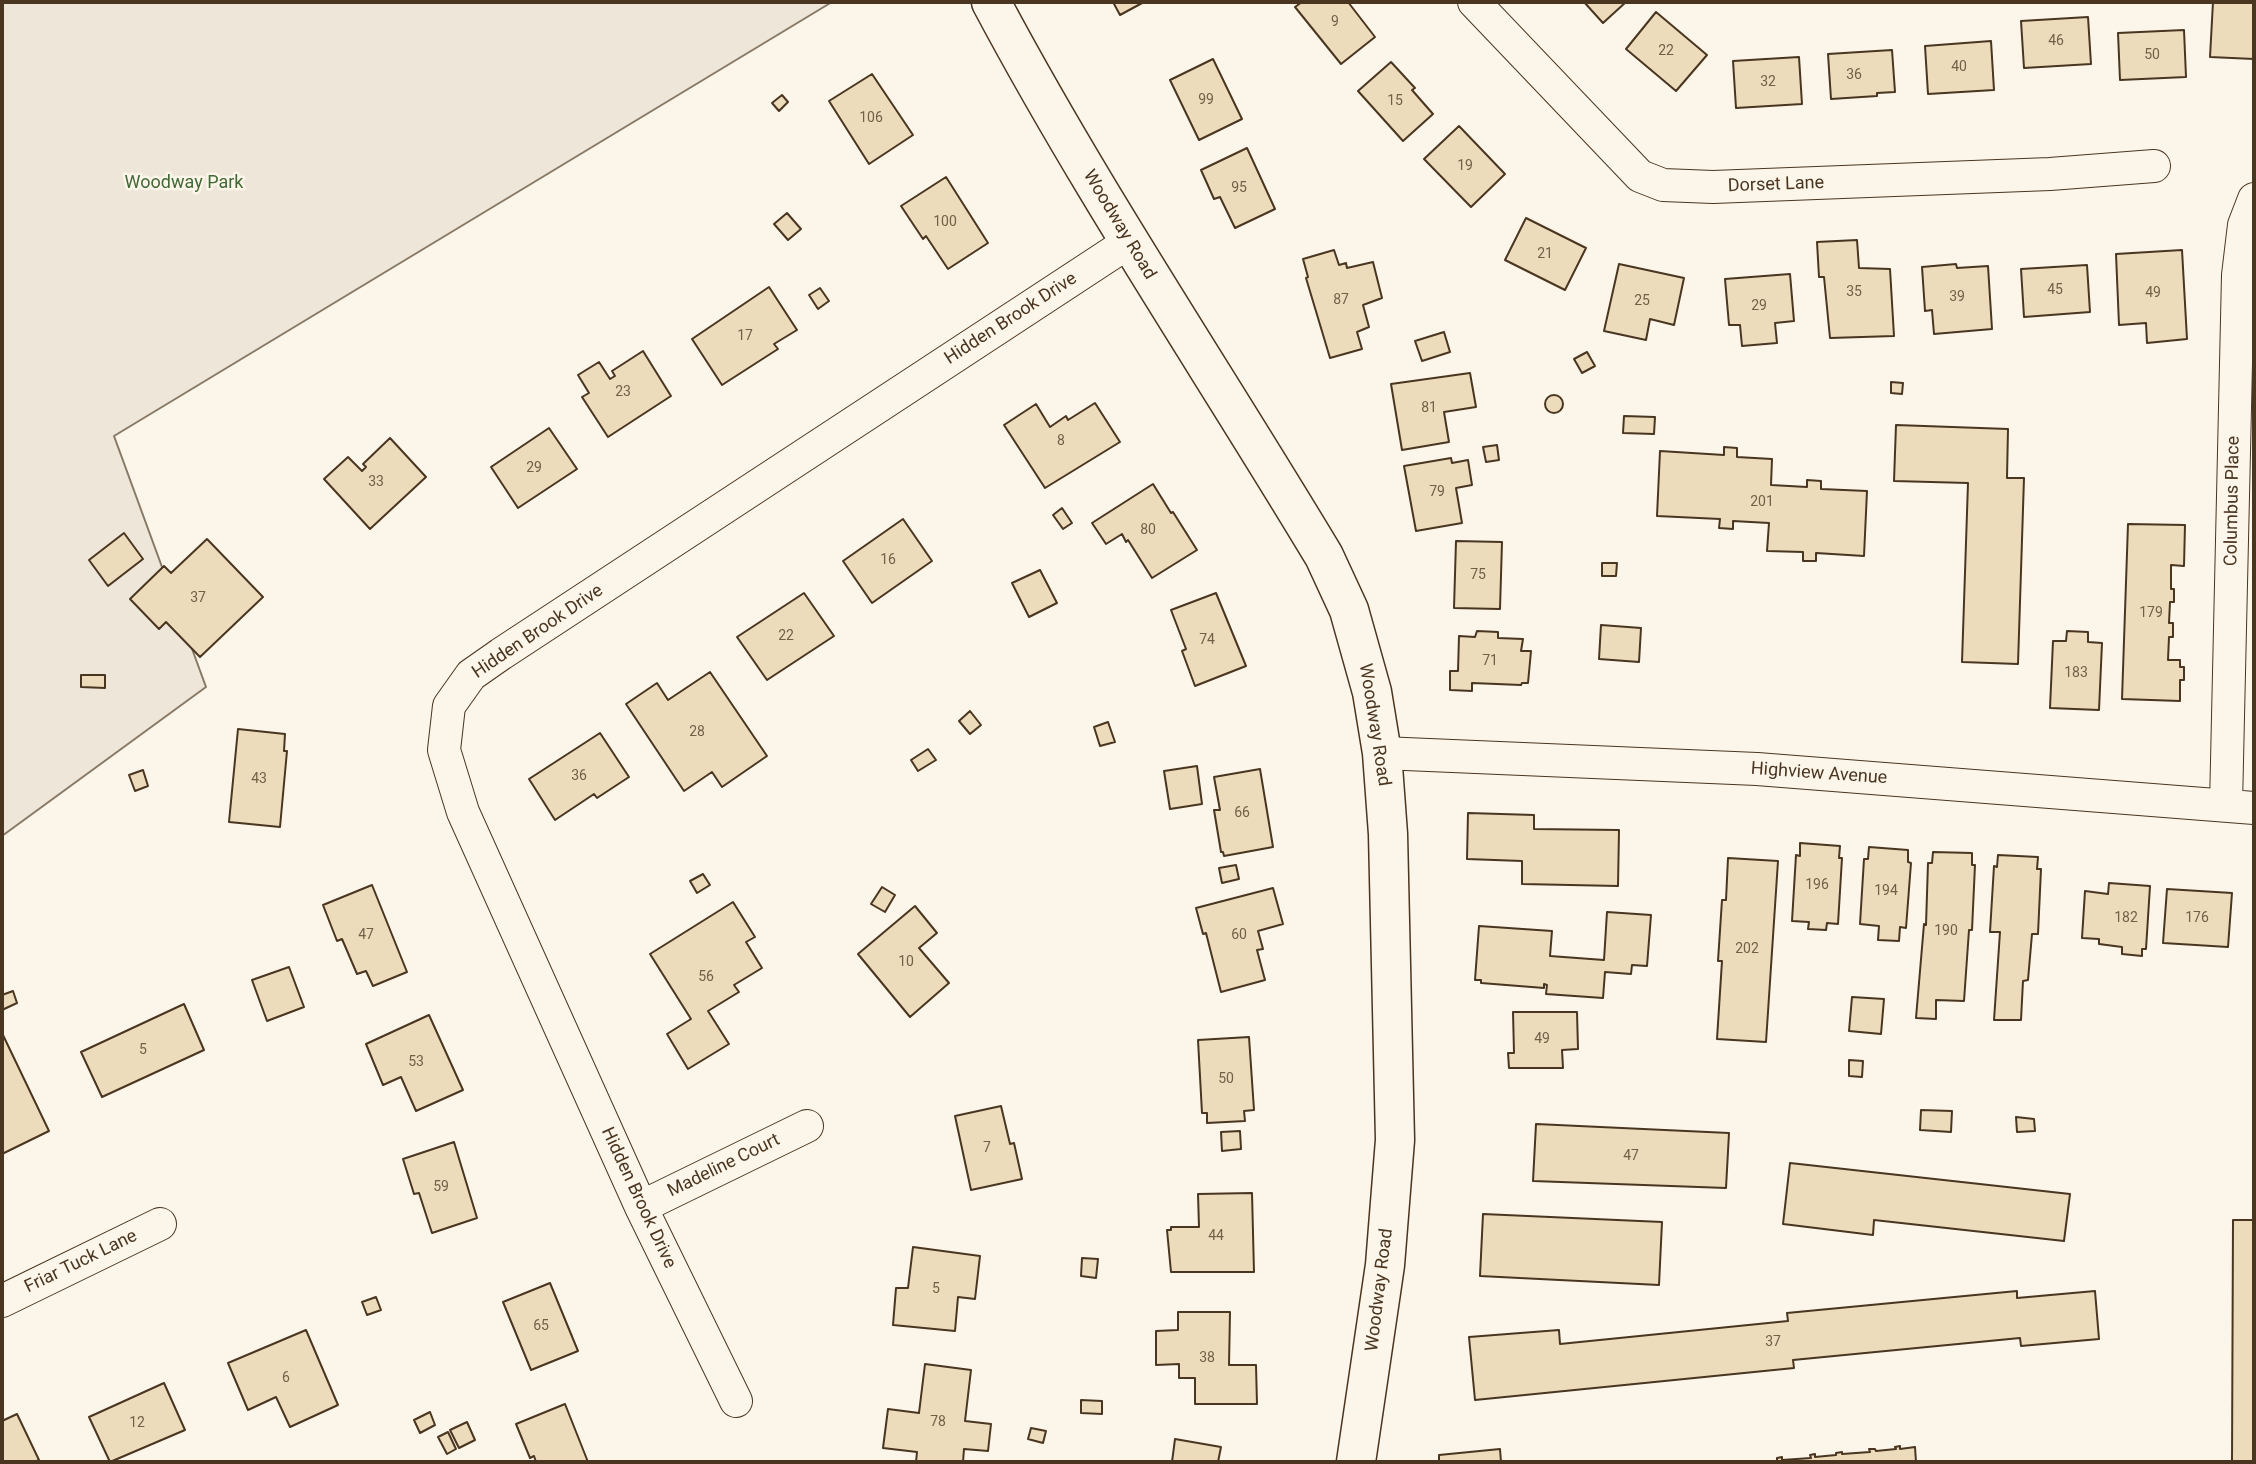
<!DOCTYPE html>
<html>
<head>
<meta charset="utf-8">
<style>
  body { margin:0 }
  #map { position:relative; width:2256px; height:1464px; overflow:hidden; background:#fbf6e9; font-family:Roboto,sans-serif }
  canvas { display:block }
  .frame { position:absolute; inset:0; border:4px solid #4a3520; pointer-events:none }
</style>
</head>
<body>
<div id="map">
<canvas width="2256" height="1464"></canvas>
<div class="frame"></div>
</div>
<script>
const ctx = document.querySelector('canvas').getContext('2d');
ctx.lineJoin = 'round';
function fillPath(path, color) { ctx.fillStyle = color; ctx.fill(path, 'evenodd'); }
function trace(path, color, width, dash) { ctx.strokeStyle = color; ctx.lineWidth = width; ctx.lineCap = dash ? 'butt' : 'round'; ctx.setLineDash(dash || []); ctx.stroke(path); }
function drawText(font, color, halo, rows, align = 'center') {
  ctx.font = font + ' Roboto,sans-serif'; ctx.lineWidth = 5; ctx.setLineDash([]); ctx.textBaseline = 'middle'; ctx.strokeStyle = halo; ctx.fillStyle = color; for (const [text, x, y, turn = 0] of rows) {
    ctx.save(); ctx.translate(x, y); ctx.rotate((+turn || 0) * Math.PI / 180); ctx.textAlign = isNaN(turn) ? turn : align; if (halo) ctx.strokeText(text, 0, 0); ctx.fillText(text, 0, 0); ctx.restore();
  }
}
const green = new Path2D(`
  M2,2h830l-718,434 92,251 -204,149z`);
fillPath(green, '#ede6d9');
trace(green, '#887966', 2);
const building = new Path2D(`
  M1113,2h31l-24,13z
  M1302,2h46l27,35 -34,27 -46,-57z
  M1584,2h42l-23,21z
  M2213,2h41v57l-44,-2z
  M1656,12l51,43 -31,36 -50,-42z
  M2088,17l3,47 -67,4 -3,-47z
  M2184,30l2,47 -66,3 -2,-47z
  M1991,41l3,49 -66,4 -3,-48z
  M1892,50l3,42 -18,1v3l-46,3 -3,-45z
  M1799,57l3,47 -66,4 -3,-47z
  M1213,59l29,60 -43,21 -29,-60z
  M1391,62l24,26 -3,2 21,24 -30,27 -45,-50z
  M872,74l41,61 -44,29 -40,-63z
  M782,95l6,7 -9,9 -7,-8z
  M1459,126l46,48 -34,33 -47,-48z
  M1247,148l28,61 -40,19 -15,-31 -6,2 -13,-29z
  M946,177l42,66 -40,26 -22,-33 -3,3 -22,-33z
  M787,213l14,16 -13,11 -14,-16z
  M1526,218l60,30 -21,42 -60,-30z
  M1857,240l2,28 31,1 4,67 -64,2 -6,-61h-5l-2,-35z
  M1334,250l5,15 7,-2 1,5 26,-6 9,36 -19,7 6,22 -12,5 5,17 -32,9 -24,-80 2,-1 -5,-18z
  M2182,250l5,89 -40,4 -1,-20 -27,2 -3,-71z
  M1619,264l65,14 -10,47 -24,-6 -4,21 -42,-9z
  M1956,264l1,4 31,-2 4,63 -58,5 -2,-24 -7,1 -3,-44z
  M2087,265l3,47 -66,5 -3,-48z
  M1790,274l4,47 -19,2 2,20 -35,3 -2,-21h-11l-4,-46z
  M769,287l28,43 -23,14 4,5 -56,36 -30,-46z
  M820,288l9,13 -11,8 -9,-14z
  M1444,332l6,20 -28,9 -7,-20z
  M643,351l28,45 -63,41 -26,-40 7,-4 -11,-18 21,-13 11,17 5,-3 -3,-5z
  M1587,352l8,14 -13,7 -8,-14z
  M1470,373l6,34 -32,5 5,30 -47,8 -11,-66z
  M1891,382l12,1 -1,11 -11,-1z
  M1545 404a9 9 0 1 1 18 0a9 9 0 1 1-18 0Z
  M1095,403l25,39 -75,46 -41,-63 32,-21 14,23 16,-11 2,4z
  M1624,416l31,1 -1,17 -31,-1z
  M1896,425l112,4 -1,49h17l-6,186 -56,-2 6,-179 -74,-2z
  M549,428l28,41 -59,39 -27,-41z
  M390,438l36,39 -56,52 -46,-50 24,-22 14,14 4,-4 -3,-3z
  M1497,445l2,15 -13,2 -3,-15z
  M1724,447l13,1v9l35,2 -1,26 36,2v-7l14,1v8l46,2 -3,65 -48,-3v8h-13v-9l-36,-1 2,-28 -36,-2v8l-14,-1 1,-9 -63,-3 3,-65 64,4z
  M1451,458l1,5 16,-3 4,25 -16,3 6,35 -46,8 -12,-65z
  M1153,484l18,29 2,-1 24,38 -45,28 -24,-38 -2,2 -4,-8 -16,10 -14,-21z
  M1062,508l10,15 -9,6 -10,-14z
  M903,519l29,42 -60,42 -29,-42z
  M2128,524l57,1 -1,41 -13,-1v24h3v13h-4l-1,21h4v14h-4l-1,23h12v7h4v13h-4v21l-58,-2z
  M124,533l19,26 -35,27 -19,-26z
  M207,539l56,58 -63,60 -34,-35 -7,7 -29,-30 34,-33 7,7z
  M1456,541l46,1 -2,67 -46,-1z
  M1602,563h15l-1,13h-14z
  M1040,570l17,33 -28,14 -17,-34z
  M804,593l30,43 -67,44 -30,-43z
  M1216,593l30,73 -51,20 -13,-35 4,-2 -15,-39z
  M1601,625l40,3 -2,34 -40,-3z
  M1477,631l21,1v6l25,1 -2,12h10l-3,32h-6l-1,2 -49,-2v8l-22,-1v-19h8l1,-35 16,1z
  M2067,631l21,1v10l14,1 -3,67 -49,-2 3,-67h13z
  M710,672l57,84 -45,31 -10,-15 -28,19 -58,-87 31,-21 11,17z
  M81,675h24v13l-24,-1z
  M970,711l11,14 -11,9 -11,-13z
  M1108,722l7,20 -15,4 -6,-19z
  M238,729l47,5 -1,17h3l-7,76 -51,-5z
  M600,733l29,44 -32,21 -3,-4 -39,26 -26,-41z
  M928,749l8,11 -18,11 -7,-11z
  M1197,766l5,38 -32,5 -6,-38z
  M1260,769l13,78 -49,9 -1,-4h-2l-7,-42h6l-6,-33z
  M143,770l5,16 -13,5 -6,-16z
  M1468,813l66,2v14l85,1 -1,56 -96,-2v-23l-55,-2z
  M1800,843l40,3 -1,12h3l-4,66 -11,-1 -1,7 -18,-1 1,-7 -17,-1 4,-66 4,1z
  M1869,847l39,3v12l3,1 -5,65 -6,-1 -1,14 -21,-1 1,-14 -19,-2 4,-65h4z
  M1933,852l39,1v12h3l-3,65h-3l-5,71 -28,-1v19l-20,-1 8,-94 2,1 2,-62h4z
  M1998,855l40,2 -1,12h4l-3,65h-6l-4,46 -5,1 -2,39h-27l6,-88h-10l4,-66 3,1z
  M1728,858l50,3 -12,181 -49,-3 5,-78h-4l4,-61h4z
  M1236,865l3,14 -17,4 -3,-15z
  M703,874l7,11 -13,8 -7,-12z
  M2109,883l41,3 -4,63h-4v7l-20,-2v-7l-23,-3v-5l-17,-1 3,-47 23,3z
  M372,885l35,87 -34,14 -7,-15 -9,3 -15,-35 -5,2 -14,-36z
  M882,887l13,8 -10,17 -14,-8z
  M1273,888l10,36 -25,7 5,18 -6,1 8,30 -44,12 -15,-59 -3,1 -7,-26z
  M2167,889l65,4 -4,54 -65,-4z
  M733,902l22,35 -9,5 16,26 -28,17 5,7 -31,19 21,33 -41,25 -21,-35 24,-15 -41,-65z
  M915,906l22,27 -18,15 30,35 -39,34 -52,-63z
  M1607,912l44,3 -4,51 -15,-1 -1,9 -26,-2 -2,26 -57,-4 1,-9 -3,-1v4l-63,-5v-3h-6l4,-54 73,5 -2,25 54,4z
  M289,967l15,40 -37,14 -15,-41z
  M13,991l4,12 -15,7v-15z
  M1852,997l32,2 -3,35 -32,-3z
  M184,1004l20,46 -102,47 -21,-45z
  M1513,1012h64l1,37 -16,1 1,18h-54l-1,-15h6z
  M429,1015l34,75 -47,21 -15,-34 -18,8 -17,-41z
  M2,1033l47,98 -47,23z
  M1249,1037l5,73 -10,1 1,10 -38,2v-10h-5l-4,-73z
  M1849,1060l14,1 -1,16 -13,-1z
  M1001,1106l9,38 4,-1 8,36 -51,11 -16,-74z
  M1921,1110l31,1 -1,21 -31,-2z
  M2016,1117l18,2 1,12 -18,1z
  M1536,1124l193,9 -3,55 -193,-7z
  M1240,1131l1,18 -19,2 -1,-19z
  M454,1142l23,76 -45,15 -13,-40 -5,1 -11,-35z
  M1790,1163l280,31 -6,47 -190,-21 -1,15 -90,-11z
  M1252,1193l2,79h-83l-4,-42h4v-3h28l-1,-33z
  M1483,1214l179,8 -3,63 -179,-9z
  M2233,1220h21v242h-22z
  M913,1247l67,9 -5,43 -17,-2 -3,34 -62,-6 3,-37h12z
  M1082,1258l16,1 -2,19 -15,-2z
  M550,1283l28,68 -47,19 -28,-68z
  M2017,1291v7l78,-7 4,48 -78,7 -1,-8 -227,22 1,8 -319,32 -6,-63 90,-7 1,14 228,-23 -1,-8z
  M376,1297l5,13 -14,5 -5,-13z
  M1178,1312h52l-1,53h27l1,39h-62v-26h-16v-14l-23,1v-34l22,-1z
  M306,1330l32,75 -48,22 -14,-30 -28,13 -20,-47z
  M925,1364l46,6 -6,51 26,3 -3,27 -24,-2 -1,13h-47l1,-10 -34,-4 5,-39 31,4z
  M164,1383l21,47 -75,32 -21,-45z
  M1081,1400l21,1v13l-21,-1z
  M565,1404l23,58h-52l-2,-6 -4,2 -14,-34z
  M430,1412l5,13 -15,8 -6,-13z
  M17,1414l22,46 -5,2h-32v-41z
  M467,1422l8,18 -16,8 -9,-18z
  M1031,1428l15,3 -3,12 -15,-4z
  M448,1432l8,17 -9,5 -9,-17z
  M1175,1439l46,8 -3,15h-46z
  M1900,1446v3l15,-2 1,15h-150l11,-1v-3l5,-1v3l29,-2 -1,-3 5,-1v3l21,-2v-2l6,-1v2l28,-2 -1,-3h6l1,2 20,-2 -1,-2z
  M1500,1449l1,13h-62v-7z`);
fillPath(building, '#ecdcbc');
trace(building, '#4a3520', 2);
const street = new Path2D(`
  M1474,2l166,174 23,9 50,2 337,-13 104,-8
  M1382,753l375,16 497,39
  M2226,805l12,-530 6,-50 10,-26
  M641,1207l166,-81
  M2,1301l158,-77
  M736,1401l-95,-194 -178,-395 -19,-62 5,-44 22,-31 30,-21 628,-412`);
const secondary = new Path2D(`
  M991,2c101,190 222,369 333,554l25,54 23,82 10,61 6,81 7,306 -10,125 -29,197`);
trace(street, '#4a3520', 34);
trace(secondary, '#4a3520', 41);
trace(street, '#fbf6e9', 32);
trace(secondary, '#fbf6e9', 38);
drawText('14px', '#725f47', null, [
  ["9",1335,22],
  ["46",2056,41],
  ["22",1666,51],
  ["50",2152,55],
  ["40",1959,67],
  ["36",1854,75],
  ["32",1768,82],
  ["99",1206,100],
  ["15",1395,101],
  ["106",871,118],
  ["19",1465,166],
  ["95",1239,188],
  ["100",945,222],
  ["21",1545,254],
  ["45",2055,290],
  ["35",1854,292],
  ["49",2153,293],
  ["39",1957,297],
  ["87",1341,300],
  ["25",1642,301],
  ["29",1759,306],
  ["17",745,336],
  ["23",623,392],
  ["81",1429,408],
  ["8",1061,441],
  ["29",534,468],
  ["33",376,482],
  ["79",1437,492],
  ["201",1762,502],
  ["80",1148,530],
  ["16",888,560],
  ["75",1478,575],
  ["37",198,598],
  ["179",2151,613],
  ["22",786,636],
  ["74",1207,640],
  ["71",1490,661],
  ["183",2076,673],
  ["28",697,732],
  ["36",579,776],
  ["43",259,779],
  ["66",1242,813],
  ["196",1817,885],
  ["194",1886,891],
  ["182",2126,918],
  ["176",2197,918],
  ["190",1946,931],
  ["47",366,935],
  ["60",1239,935],
  ["202",1747,949],
  ["10",906,962],
  ["56",706,977],
  ["49",1542,1039],
  ["5",143,1050],
  ["53",416,1062],
  ["50",1226,1079],
  ["7",987,1148],
  ["47",1631,1156],
  ["59",441,1187],
  ["44",1216,1236],
  ["5",936,1289],
  ["65",541,1326],
  ["37",1773,1342],
  ["38",1207,1358],
  ["6",286,1378],
  ["78",938,1422],
  ["12",137,1423]
]);
drawText('18px', '#436837', '#fbf6e9', [
  ["Woodway Park",184,183]
]);
drawText('18px', '#4a3520', '#fbf6e9', [
  ["Dorset Lane",1776,185,-2],
  ["Woodway Road",1119,225,59],
  ["Hidden Brook Drive",1011,319,-33],
  ["Columbus Place",2233,501,-89],
  ["Hidden Brook Drive",538,632,-34],
  ["Woodway Road",1374,725,81],
  ["Highview Avenue",1819,774,4],
  ["Madeline Court",724,1166,-26],
  ["Hidden Brook Drive",638,1198,65],
  ["Friar Tuck Lane",81,1262,-26],
  ["Woodway Road",1380,1290,-83]
]);
</script>
</body>
</html>
